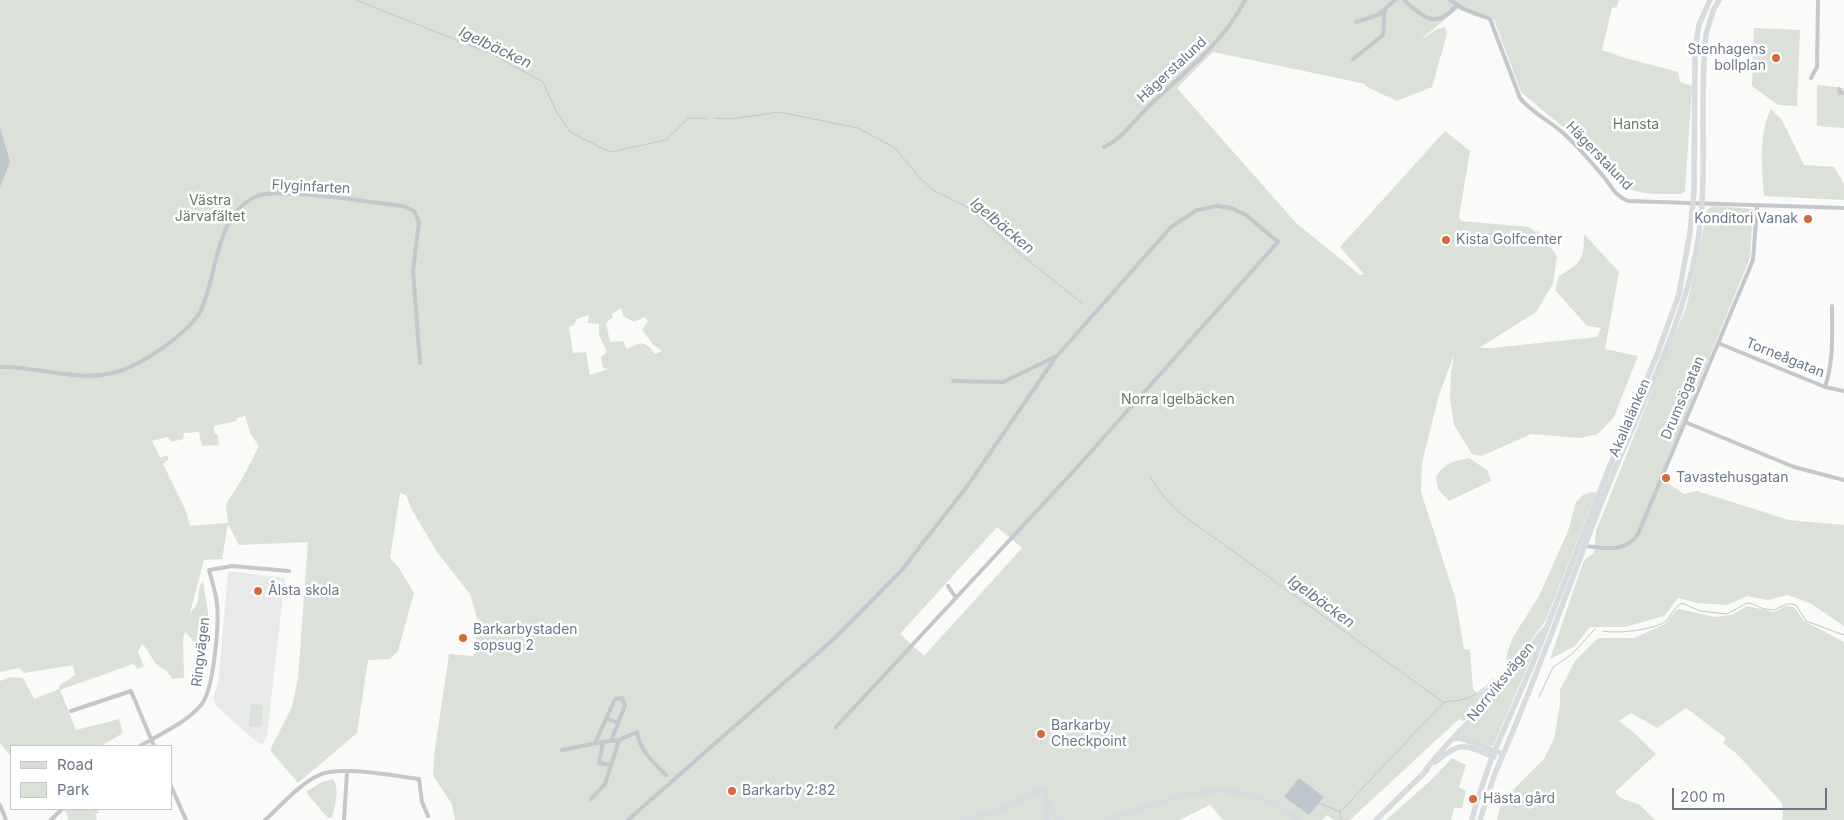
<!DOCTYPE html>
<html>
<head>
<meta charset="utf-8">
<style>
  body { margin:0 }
  #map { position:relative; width:1844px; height:820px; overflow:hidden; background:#fafaf8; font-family:Inter,sans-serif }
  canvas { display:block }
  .legend { position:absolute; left:10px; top:745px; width:162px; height:65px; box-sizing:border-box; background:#fff; border:1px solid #c4c9cf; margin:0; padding:6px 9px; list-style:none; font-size:15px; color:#6b7887 }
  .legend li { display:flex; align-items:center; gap:10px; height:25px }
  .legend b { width:25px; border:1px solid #c4c9cf }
  .scale { position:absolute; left:1672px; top:788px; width:155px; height:22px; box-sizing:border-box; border:2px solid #6b7887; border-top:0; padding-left:6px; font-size:15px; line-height:18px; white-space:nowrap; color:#6b7887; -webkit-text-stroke:4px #fff; paint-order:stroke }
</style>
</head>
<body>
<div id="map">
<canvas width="1844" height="820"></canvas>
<ul class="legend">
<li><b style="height:6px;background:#d8dcdf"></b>Road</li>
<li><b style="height:14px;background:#dbe0d9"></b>Park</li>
</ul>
<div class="scale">200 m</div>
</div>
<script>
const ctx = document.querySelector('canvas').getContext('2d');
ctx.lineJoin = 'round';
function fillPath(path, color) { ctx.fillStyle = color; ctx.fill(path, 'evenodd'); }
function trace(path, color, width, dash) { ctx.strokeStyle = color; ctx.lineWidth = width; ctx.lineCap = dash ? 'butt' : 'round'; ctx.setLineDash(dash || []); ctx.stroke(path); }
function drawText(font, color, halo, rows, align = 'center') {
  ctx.font = font + ' Inter,sans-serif'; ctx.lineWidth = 5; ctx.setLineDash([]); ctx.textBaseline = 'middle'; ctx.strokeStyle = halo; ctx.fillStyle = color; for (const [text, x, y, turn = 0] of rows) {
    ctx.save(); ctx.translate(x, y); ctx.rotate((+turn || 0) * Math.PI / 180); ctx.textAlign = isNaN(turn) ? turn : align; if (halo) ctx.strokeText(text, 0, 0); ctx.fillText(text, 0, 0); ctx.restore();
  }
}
fillPath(new Path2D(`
  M228,571l57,7 -18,158 -4,8 -5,-1 -42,-37 -3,-9 5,-13 2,-19z`), '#e8e9e9');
fillPath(new Path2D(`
  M0,0h1619l-2,7 -5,1 -10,42 20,7 56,15 2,10 12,4 -7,105 -3,3c-21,0 -40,1 -60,-7l-51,-53 -50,-42 -27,-72 -17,-3 -19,-8 -39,32 18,-12 8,-2 2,7 -15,53 -35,14 -32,-15 1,-2 -153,-32 -36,36 119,135 64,52 4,-1 -24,-27 105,-116 25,20 -11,66 2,4 68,6 6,5 3,-1 19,25 -4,28 -17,28 -57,36h12l106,-11 4,-9 -14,-2 -32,-36 4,-14c22,-13 25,-16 25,-42l35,38 -14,77 33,7 -24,61 -16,17 -18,4 -49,-4 -49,22 -10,-2 -18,-29 -4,-27 1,-25 3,-18 -15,40 -17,68 -1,29 34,105 9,52 6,1 3,39 5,5 12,-9 2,-7 4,2v5c-9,10 -18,26 -30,30l1,2 -3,4 -5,-2 -109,101h-16l-7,-5 -5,5h-99l-13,-15 -31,15h-724l-3,-16 -19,-28 1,-20 15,-102 25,2 4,-35 -8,-27 -33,-42 -25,-42 -6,-15 -6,-2 -10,65 9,10 15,25 -16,58 -8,8 -22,1 -11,73 -59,50 -28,-33 22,-43 6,-29 10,-136 -69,3 -11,-21 -6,35 -18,1 -14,53c14,-13 4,-21 13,-32l5,32 -1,30 -14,-2 -8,-10 -2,9 1,38 -12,1c-7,-13 -7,-7 -15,-14 -6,-6 -7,-14 -15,-21l-4,8 6,14 -6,3 -5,-5 -73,26 16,40 43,-11 4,14 -22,13h-90v11l-11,-14v-62l10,-4 13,1 11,21 25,-10 1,-4 15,-10 -2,-10 -49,8 -5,-5 -19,4zM621,308l2,8 11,6 11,-5 3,4 -6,9 11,14 9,7 -7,3c-11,-14 -13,-12 -28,-5l-4,-8 -13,1 -4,-19 7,-6 -1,-3zM589,315l-1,8 11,1v11l8,17 -6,5 2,11 5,1 -18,6 -4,-23 -13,1 -4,-26 5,-2 3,-6zM245,416l6,19 8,11 -17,33 -16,25 2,19 -38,3 -4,-15 -23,-47 5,-4v-4l-8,1 -8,-16 16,-4 3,5 12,-3 1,-6 15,-1 3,14 17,-1 -1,-10 -4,-2v-7l22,-5 1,-3zM997,527l25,21 -98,108 -24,-22z
  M1754,28l46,2 -3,76 -19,-1 -26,-19z
  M1817,85l27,3v40l-27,-2z
  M1771,109l11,11 22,45 30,2 10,17v16l-80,-4c-2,-29 -6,-60 7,-87z
  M1713,206l40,3 -3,49 -90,220 24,16 13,-3 92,29 55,5v101l-34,-23 -23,-8 -19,5 -21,-4 -20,9 -30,-2 -19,-5 -14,18 -39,11h-35l-15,19 -25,13 34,-99 10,-7 2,-22 78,-195 12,-28 12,-52 9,-46z
  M1469,458l18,12 4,11 -42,20 -11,-12 -2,-12c10,-15 16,-15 33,-19z
  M1592,492l4,1 -50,127 -40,54 1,-21 6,-16 26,-41 29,-65 8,-29 7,-7z
  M1747,606l27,6 12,-6 8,1 10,14 40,21v178h-62l1,-4 -1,-13 -45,-49 -14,-11 3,-5 -40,-30 -29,20 -26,-15 -12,8 13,10 24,23 -41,38 6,6 19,7 15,15h-158l4,-18 43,-43 10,-20 6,-35v-14l15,-29 23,-23h36l31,-14 11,-14 4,-1 35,8 17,-2z
  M1537,642l1,1 -45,103 -7,-1 -25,-9v-3l33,-36z
  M251,704l12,1 -2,22 -12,-1z
  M1452,758l14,7 -7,22 7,4 -4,17h-8l-3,12h-65l43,-38z
  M333,779c7,8 2,28 -1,39h-4l-20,-23 -1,-4 15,-9z
  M62,809h36l1,3 -4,3 2,5h-29l-1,-7z`), '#dbe0d9');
fillPath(new Path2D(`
  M0,127l10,35 -10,25z
  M1299,778l25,19 -15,18 -25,-18z`), '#bec7cc');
trace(new Path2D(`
  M356,0l138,55 49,27 13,29 14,21 40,20 56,-12 22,-22h18
  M714,118l17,1 48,-7 79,16 37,20 26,31 12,11 36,18 56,50 57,45
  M1150,477l17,24 17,15 259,186c26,-2 30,-4 49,-21
  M1603,631c14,3 52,-1 63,-10 6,-7 8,-13 16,-18l18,8 27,3 18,-10 5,-1 14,6 10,1 13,-6h5l4,1 10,16 38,14
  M1539,697l14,-30 19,-13 23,-25
  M1319,803l21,9 103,-109
  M1340,811l1,9`), '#bec7cc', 1);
trace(new Path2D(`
  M1404,0c20,18 32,30 53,5
  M1450,0l14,9 26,10 30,79c11,14 28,22 42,34 15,13 29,30 42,45 8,10 11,19 24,24l216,7
  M1356,22l22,-7 17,-15
  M1353,59l29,-23c4,-8 0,-17 3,-26
  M1811,78l6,-11 1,-67
  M1839,89l1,4h4
  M1104,147c18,-8 29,-25 43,-39 35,-34 75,-63 98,-108
  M1718,343l107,44 19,4
  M0,367c39,-1 81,17 120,4 24,-8 65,-36 79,-57 3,-5 5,-12 7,-17 12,-35 12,-83 51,-101 21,-9 118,7 146,10l11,5 5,11 -6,49 7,92
  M953,381l50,1 52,-25
  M1825,387c9,-26 7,-55 7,-81
  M1685,422l109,45 50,13
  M1585,546c19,2 41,7 53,-12l115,-274 4,-53
  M948,586l8,12
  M71,711l60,-20 23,55
  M606,718l12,5
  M595,743l20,-44 7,-1 3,7 -14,36
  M140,746c20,-12 46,-23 61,-41 13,-15 18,-80 16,-101 -1,-11 -5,-23 -8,-34l23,-4 57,5
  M562,750l41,-8
  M611,765l-12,-2 4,-21 16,-2
  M171,786l15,34
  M591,799l14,-15 14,-44 18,-8c3,19 16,30 29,43
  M0,805l6,15
  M51,820l11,-11
  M265,820c17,-15 33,-35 54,-45 19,-10 76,1 100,4l3,23 6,14 -1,-2
  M344,820l3,-48
  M628,820l208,-183 65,-66 67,-86 88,-128 115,-130 26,-17 20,-4 14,2 15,7 32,27 -207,232 -235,253`), '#c4c7cb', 4);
trace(new Path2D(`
  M1452,739l8,-1 43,16
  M1435,762c27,-22 29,-17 59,-5
  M1425,771c16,-23 36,-40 54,-60 24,-26 44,-54 65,-81
  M963,820l31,-8 49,-23 4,13 13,18
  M1047,820v-18
  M1106,820c72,-22 124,-53 192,0
  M1376,820l51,-50
  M1472,820l5,-19 15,-44 41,-94 74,-190 50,-118 22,-61 11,-62 4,-41 1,-142 4,-24 11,-25
  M1480,820l15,-47c42,-94 75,-192 113,-287 31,-77 72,-153 88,-234 14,-72 2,-146 10,-218l7,-23 6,-11`), '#d8dcdf', 5.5);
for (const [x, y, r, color] of [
  [1776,58,5,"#d86939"],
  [1808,219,5,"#d86939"],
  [1446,240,5,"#d86939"],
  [1666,478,5,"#d86939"],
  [258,591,5,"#d86939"],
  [463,638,5,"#d86939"],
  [1041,734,5,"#d86939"],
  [732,791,5,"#d86939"],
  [1473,799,5,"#d86939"]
]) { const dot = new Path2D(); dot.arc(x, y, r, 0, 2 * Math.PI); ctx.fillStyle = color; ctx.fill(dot); trace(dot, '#fff', 2); }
drawText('14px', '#6b7887', '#fff', [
  ["Stenhagens",1766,50,"right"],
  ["bollplan",1766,66,"right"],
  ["Konditori Vanak",1798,219,"right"],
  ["Kista Golfcenter",1456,240],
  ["Tavastehusgatan",1676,478],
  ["Ålsta skola",268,591],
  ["Barkarbystaden",473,630],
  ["sopsug 2",473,646],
  ["Barkarby",1051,726],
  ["Checkpoint",1051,742],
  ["Barkarby 2:82",742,791],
  ["Hästa gård",1483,799]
], 'left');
drawText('14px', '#6b7887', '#fff', [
  ["Hägerstalund",1172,70,-43],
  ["Hägerstalund",1599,156,46],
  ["Flyginfarten",311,187,3],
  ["Torneågatan",1785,358,22],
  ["Drumsögatan",1683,398,-67],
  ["Akallalänken",1630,418,-67],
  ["Ringvägen",201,652,-83],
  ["Norrviksvägen",1501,682,-51]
]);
drawText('14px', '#677965', '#fff', [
  ["Hansta",1636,125],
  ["Västra",210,201],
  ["Järvafältet",210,217],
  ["Norra Igelbäcken",1178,400]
]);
drawText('italic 15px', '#677881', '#fff', [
  ["Igelbäcken",495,48,25],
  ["Igelbäcken",1002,226,40],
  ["Igelbäcken",1321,602,36]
]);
</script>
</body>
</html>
